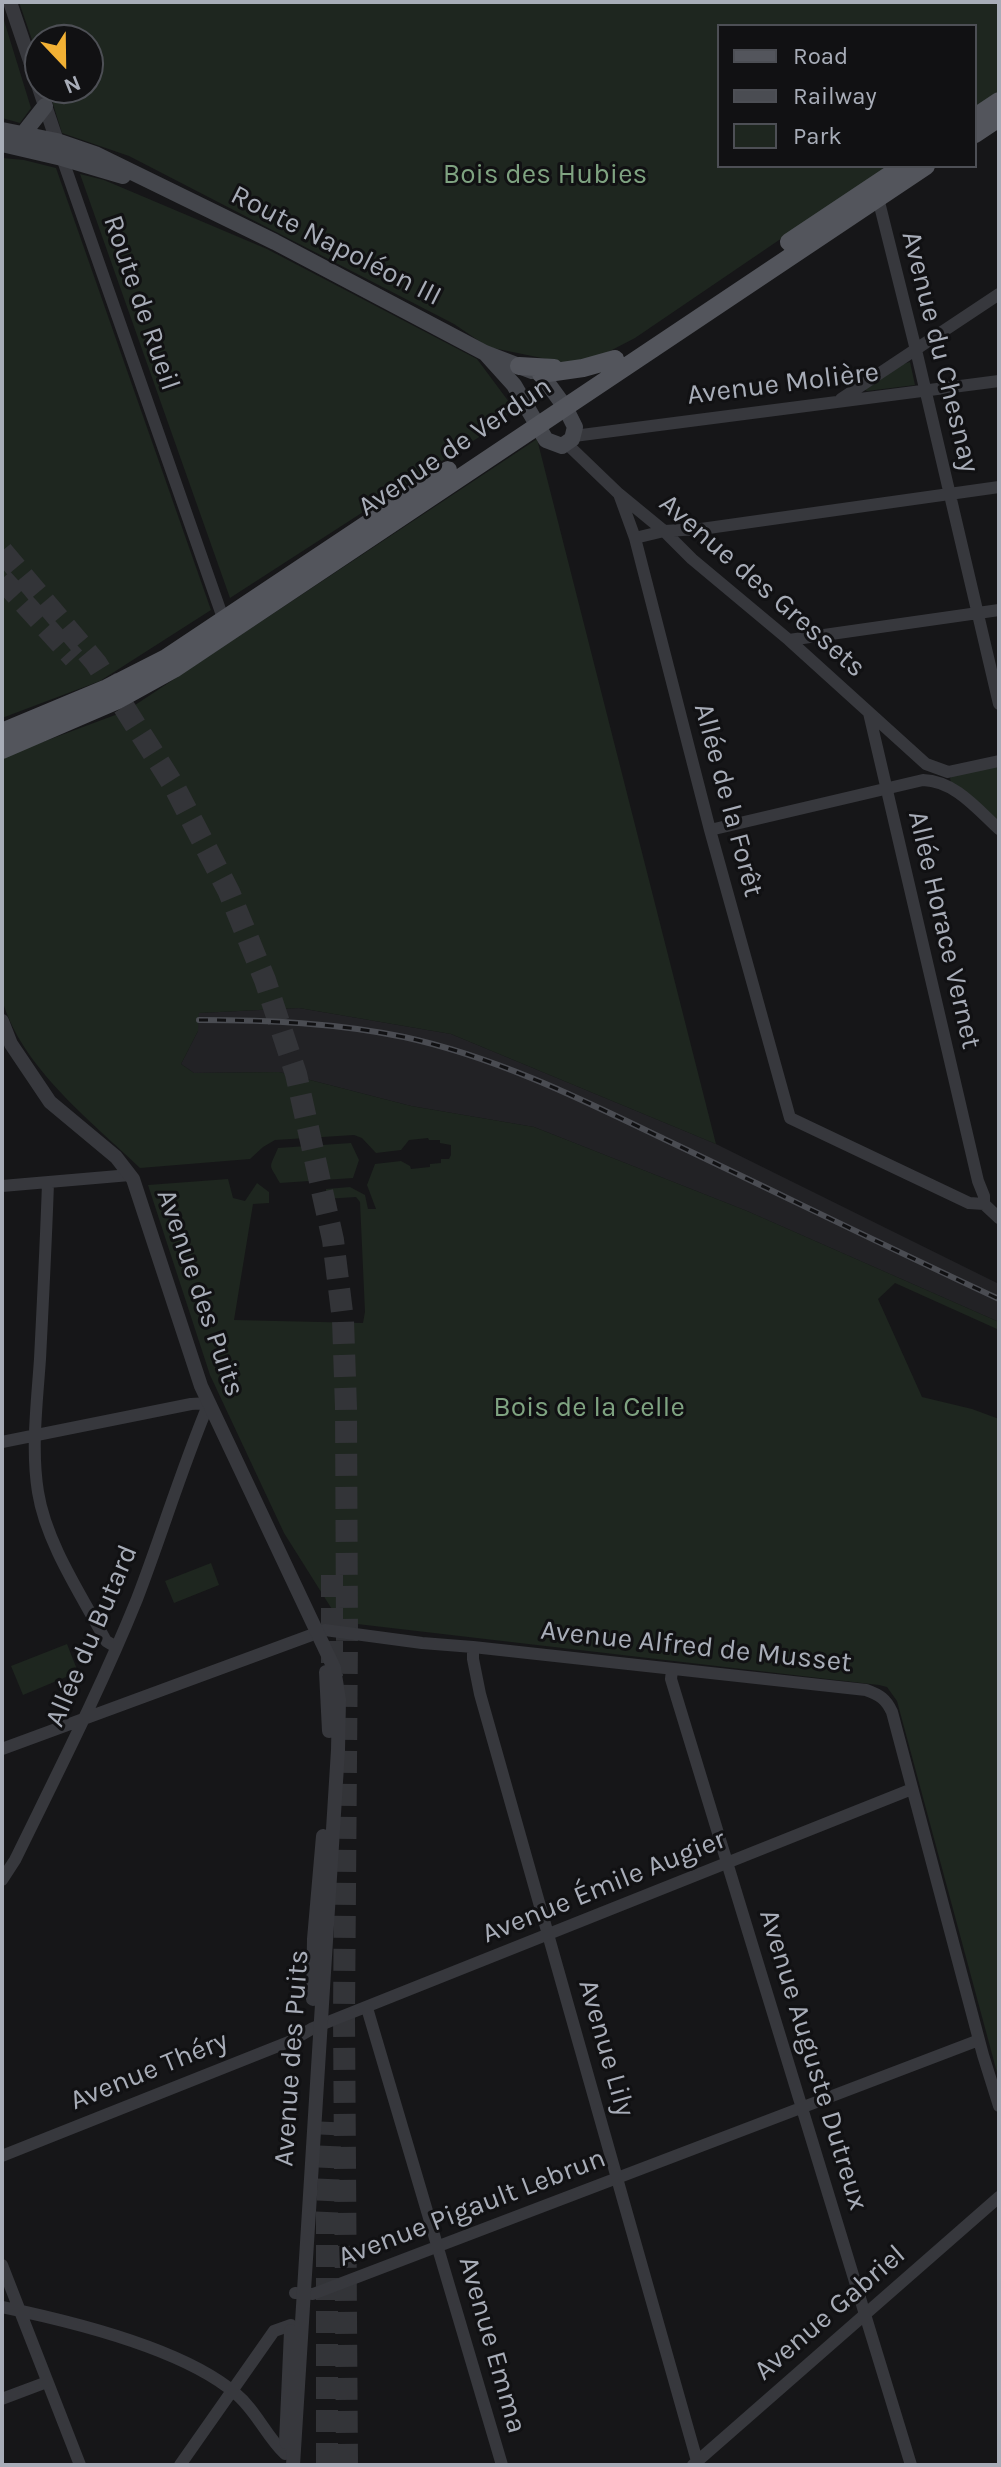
<!DOCTYPE html>
<html>
<head>
<meta charset="utf-8">
<style>
  body { margin:0 }
  #map { position:relative; width:1001px; height:2467px; overflow:hidden; background:#161618; font-family:Karla,sans-serif }
  canvas { display:block }
  .frame { position:absolute; inset:0; border:4px solid #a8adb8; pointer-events:none }
  .legend { position:absolute; left:717px; top:24px; width:260px; height:144px; box-sizing:border-box; background:#111113; border:2px solid #4d4f55; margin:0; padding:10px 14px; list-style:none; font-size:24px; color:#a8adb8 }
  .legend li { display:flex; align-items:center; gap:16px; height:40px }
  .legend b { width:40px; border:2px solid #4d4f55 }
  .north { position:absolute; left:24px; top:24px; width:80px; height:80px; box-sizing:border-box; background:#111113; border:2px solid #4d4f55; border-radius:50%; rotate:158deg; font-size:22px; font-weight:700; line-height:32px; text-align:center; color:#a8adb8 }
  .north::after { content:''; display:block; margin:auto; width:28px; height:36px; background:#f2b134; clip-path:polygon(50% 0,100% 100%,50% 72%,0 100%) }
</style>
</head>
<body>
<div id="map">
<canvas width="1001" height="2467"></canvas>
<div class="frame"></div>
<ul class="legend">
<li><b style="height:10px;background:#53555c"></b>Road</li>
<li><b style="height:10px;background:#4a4c52"></b>Railway</li>
<li><b style="height:22px;background:#1e261f"></b>Park</li>
</ul>
<div class="north">N</div>
</div>
<script>
const ctx = document.querySelector('canvas').getContext('2d');
ctx.lineJoin = 'round';
function fillPath(path, color) { ctx.fillStyle = color; ctx.fill(path, 'evenodd'); }
function trace(path, color, width, dash) { ctx.strokeStyle = color; ctx.lineWidth = width; ctx.lineCap = dash ? 'butt' : 'round'; ctx.setLineDash(dash || []); ctx.stroke(path); }
function drawText(font, color, halo, rows, align = 'center') {
  ctx.font = font + ' Karla,sans-serif'; ctx.lineWidth = 6; ctx.setLineDash([]); ctx.textBaseline = 'middle'; ctx.strokeStyle = halo; ctx.fillStyle = color; for (const [text, x, y, turn = 0] of rows) {
    ctx.save(); ctx.translate(x, y); ctx.rotate((+turn || 0) * Math.PI / 180); ctx.textAlign = isNaN(turn) ? turn : align; if (halo) ctx.strokeText(text, 0, 0); ctx.fillText(text, 0, 0); ctx.restore();
  }
}
fillPath(new Path2D(`
  M299,1008l152,26 265,110 283,140v38l-252,-111 -213,-84 -123,-21 -132,-34 -85,1 -13,-9 17,-33v-18z`), '#222225');
fillPath(new Path2D(`
  M19,2h980v89l-24,16v-81h-256v140h169l-253,172 -54,28 -93,-19 -34,-23 -325,-168 -67,-23 -14,-45h40v-48h-48v23z
  M2,14l29,94 -11,15 -18,-5z
  M2,158l22,2 32,8 155,442 -111,71 -98,37z
  M80,174l24,6 163,69 210,110 32,43 -2,17 -277,179z
  M910,362l5,23 -48,6 -4,-2 40,-25z
  M537,439l179,705 -265,-110 -152,-26 -100,5 -1,18 -17,33 13,9 85,-1 132,34 123,21 213,84 252,111 -2,7 -102,-46 -17,16 44,98 50,12 27,10v661l-102,-379 -10,-14 -8,-2 -539,-63 -56,-89 -74,-158 -62,-190 80,-6 5,19 12,3 12,-18 12,9v11l-16,1 -19,116 129,3 2,-11 -5,-110 -4,-5 -31,2 1,-10 24,-2 15,8 3,14h8l-9,-24 8,-21 26,-3 9,5 1,3 19,-2v-3l11,-1v-4h8l2,-4v-10l-11,-2v-3h-11l-1,-2 -19,2 -8,10 -25,3 -14,-15 -8,-3 -79,5 -12,7 -13,12 -110,9c-49,-47 -120,-102 -138,-169v-242l124,-46z
  M999,761v68l-47,-42 -2,-9 8,-7z
  M351,1143l8,17 -6,18 -73,5c-12,-21 -11,-13 -2,-35z
  M211,1563l8,22 -45,18 -9,-22z
  M67,1644l11,28 -55,23 -12,-29z`), '#1e261f');
trace(new Path2D(`
  M2,551l94,112 78,123 55,106 36,88 31,94 37,166 10,80 3,88 1,228 -3,379 3,450
  M2,579l72,79
  M332,1575v101
  M327,2465v-251l4,-92`), '#333438', 22, [22, 11]);
trace(new Path2D(`
  M60,152l164,469
  M878,198l38,152 83,354
  M841,399l158,-105
  M574,436l425,-55
  M567,444l52,50 45,37 28,28 97,81 137,124 22,8 51,-11
  M619,494l16,44 75,292 80,288 179,85 15,1 15,14
  M635,538l29,-7 37,-2 298,-42
  M789,640l210,-30
  M869,713l109,468 6,15v8
  M710,830l213,-50c32,1 54,29 76,49
  M48,1183c-2,59 -5,117 -8,176 -3,44 -9,90 -2,133 8,51 44,104 68,149l10,6
  M2,1186l128,-11
  M2,1442l189,-38 18,-1c-27,64 -47,131 -72,196 -36,89 -80,175 -122,261l-13,20
  M473,1647v12l7,35 217,767
  M672,1670l-1,9 240,786
  M2,1749l323,-119 97,13 51,4 393,43c14,5 20,9 26,22l91,343 16,51
  M367,2008l135,457
  M2,2156l289,-115 22,-13 599,-239
  M2,2265l78,200
  M295,2293l18,1 666,-254
  M2,2307c68,14 180,41 233,86 21,17 31,43 50,61
  M2,2399l45,-17
  M180,2465l94,-134 17,-6
  M693,2465l306,-268`), '#37383d', 12);
trace(new Path2D(`
  M10,2l47,139
  M2,1021l9,23 39,58 66,55 17,22 68,207 133,282 5,32 -1,50 -45,715
  M326,1672l3,59
  M313,1999l1,-60 9,-103
  M286,2442l5,-111`), '#37383d', 14);
trace(new Path2D(`
  M2,130l55,11 38,13 180,88 210,111 47,18
  M23,134l22,-28
  M2,144l60,14 61,18
  M486,354l28,31 32,55 16,6 10,-7 3,-12 -10,-20 -24,-33`), '#45474d', 16);
trace(new Path2D(`
  M975,117l24,-16
  M975,134l24,-16
  M789,242l114,-76
  M519,366l35,2
  M541,374l42,-6 32,-9
  M2,732l105,-44 59,-30 282,-188
  M2,750l116,-50 56,-31 752,-503`), '#53555c', 18);
const rail = new Path2D(`
  M199,1020c69,0 137,3 205,17 92,20 177,62 260,102 112,53 223,108 335,160`);
trace(rail, '#4a4c52', 6);
trace(rail, '#111113', 3, [9]);
drawText('28px', '#7fa381', '#111113', [
  ["Bois des Hubies",545,175],
  ["Bois de la Celle",589,1408]
]);
drawText('28px', '#a8adb8', '#111113', [
  ["Route Napoléon III",336,246,27],
  ["Route de Rueil",141,303,71],
  ["Avenue du Chesnay",940,352,76],
  ["Avenue Molière",783,384,-7],
  ["Avenue de Verdun",455,447,-34],
  ["Avenue des Gressets",762,586,41],
  ["Allée de la Forêt",728,800,75],
  ["Allée Horace Vernet",944,930,77],
  ["Avenue des Puits",200,1293,71],
  ["Allée du Butard",92,1636,-67],
  ["Avenue Alfred de Musset",696,1647,6],
  ["Avenue Émile Augier",604,1887,-22],
  ["Avenue Lily",606,2048,74],
  ["Avenue des Puits",292,2058,-86],
  ["Avenue Auguste Dutreux",813,2060,73],
  ["Avenue Théry",149,2071,-22],
  ["Avenue Pigault Lebrun",472,2208,-21],
  ["Avenue Gabriel",830,2313,-41],
  ["Avenue Emma",492,2345,74]
]);
</script>
</body>
</html>
